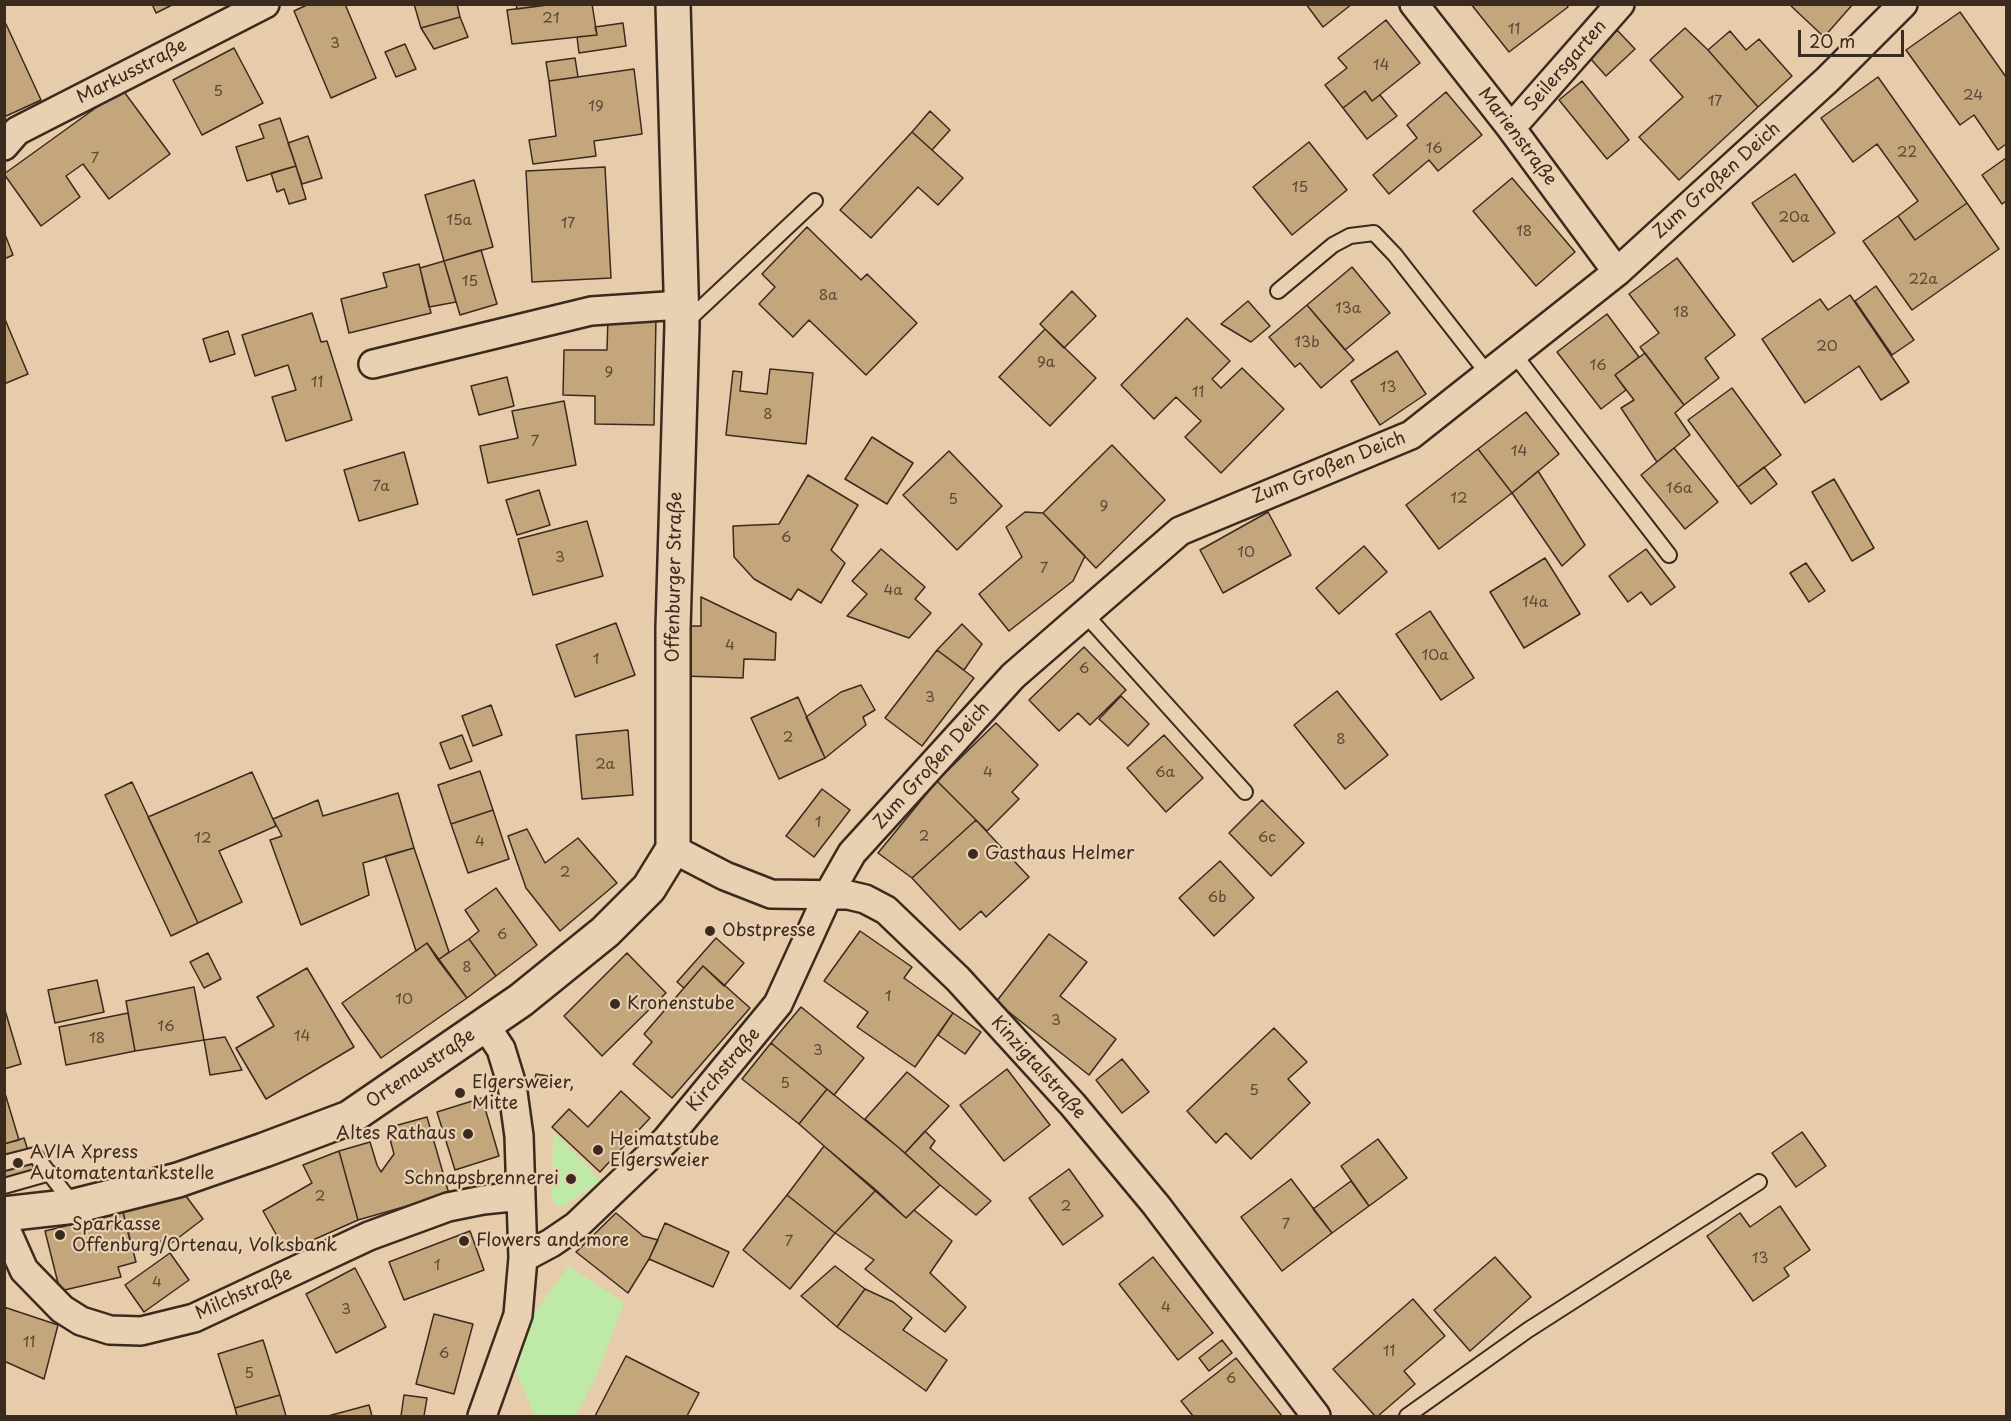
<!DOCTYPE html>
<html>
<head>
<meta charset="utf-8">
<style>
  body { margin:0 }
  #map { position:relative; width:2011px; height:1421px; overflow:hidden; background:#e7ccab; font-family:"Playpen Sans",sans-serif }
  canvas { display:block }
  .frame { position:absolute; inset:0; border:6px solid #3b2a1e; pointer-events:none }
  .scale { position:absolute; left:1798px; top:30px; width:106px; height:27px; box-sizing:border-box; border:3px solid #3b2a1e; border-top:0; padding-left:8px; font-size:18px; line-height:21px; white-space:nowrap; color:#3b2a1e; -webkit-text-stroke:4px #ead0b2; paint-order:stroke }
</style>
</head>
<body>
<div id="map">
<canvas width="2011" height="1421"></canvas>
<div class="frame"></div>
<div class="scale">20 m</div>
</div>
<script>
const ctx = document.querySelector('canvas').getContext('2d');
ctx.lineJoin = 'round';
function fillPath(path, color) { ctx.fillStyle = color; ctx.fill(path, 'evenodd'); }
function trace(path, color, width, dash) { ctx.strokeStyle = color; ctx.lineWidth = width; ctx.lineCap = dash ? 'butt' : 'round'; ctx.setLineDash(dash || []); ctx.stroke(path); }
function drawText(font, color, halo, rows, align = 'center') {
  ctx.font = font + ' "Playpen Sans",sans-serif'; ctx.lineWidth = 4.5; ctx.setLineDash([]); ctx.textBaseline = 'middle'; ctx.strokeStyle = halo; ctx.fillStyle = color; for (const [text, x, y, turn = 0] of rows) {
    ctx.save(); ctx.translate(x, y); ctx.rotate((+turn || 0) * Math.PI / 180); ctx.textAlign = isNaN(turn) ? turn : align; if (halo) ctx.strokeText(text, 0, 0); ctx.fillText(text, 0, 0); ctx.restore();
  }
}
fillPath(new Path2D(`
  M553,1132l48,49 -36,24 -6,1 -7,-6z
  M569,1266l55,37 -28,74 -20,39h-41l-19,-45 19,-59z`), '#bee9a6');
const building = new Path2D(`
  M152,4h22l-18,9z
  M309,4h36l31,74 -45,20 -37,-87z
  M414,4h43l3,13 -39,11z
  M516,4h39l-38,5z
  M555,4h37l5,31 -85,9 -5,-34z
  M1306,4h46l-29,23z
  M1471,4h95l2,3 -59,45z
  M1789,4h64l-29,33z
  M1960,12l46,65v67l-8,6 -24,-35 -14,10 -54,-75z
  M460,17l8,20 -34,12 -13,-21z
  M1386,20l34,43 -48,38 -7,-10 -22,17 -18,-23 22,-17 -9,-10z
  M623,23l3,23 -47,7 -2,-16 20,-2 -2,-8z
  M6,24l35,76 -37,17v-92z
  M1685,28l23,22 50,57 -79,73 -40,-43 44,-40 -33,-37z
  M1617,30l18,19 -29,27 -17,-19z
  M1730,31l16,19 13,-11 33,37 -34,31 -50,-57z
  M405,44l11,25 -20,8 -11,-25z
  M234,48l29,55 -61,32 -29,-55z
  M575,58l3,19 -29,4 -3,-19z
  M634,69l8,65 -48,7 2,15 -63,8 -4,-24 27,-4 -7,-55z
  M1878,77l89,126 -52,37 -17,-24 20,-15 -41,-57 -24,18 -32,-44z
  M1582,81l47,59 -22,19 -48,-59z
  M122,89l48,65 -61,45 -26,-35 -17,12 14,21 -39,29 -37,-52z
  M1365,91l7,10 8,-6 17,21 -30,23 -24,-31z
  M1446,92l36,43 -44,36 -9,-11 -40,34 -16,-19 44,-37 -10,-13z
  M930,111l20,19 -18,20 -20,-18z
  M280,118l16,48 -49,15 -11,-34 28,-9 -5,-13z
  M912,132l51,46 -25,27 -20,-18 -47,51 -31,-28z
  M308,136l14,42 -20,6 -14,-41z
  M1309,142l38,48 -55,45 -39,-48z
  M2006,158v43l-4,3 -20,-29z
  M296,166l10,33 -17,5 -5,-15 -7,3 -6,-19z
  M605,167l6,111 -79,4 -6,-111z
  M1795,174l40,59 -42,29 -41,-59z
  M1512,178l63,74 -39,34 -63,-75z
  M474,180l19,67 -49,14 -19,-66z
  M1967,203l32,46 -87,61 -49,-69 35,-25 17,24z
  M807,227l54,53 6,-6 50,49 -51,52 -57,-55 -16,17 -34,-33 16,-17 -13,-13z
  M4,232l9,23 -9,4z
  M481,250l16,54 -37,11 -16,-54z
  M1677,258l58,77 -30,23 14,20 -35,27 -44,-58 19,-14 -30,-39z
  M444,261l12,41 -27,5 -9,-39z
  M419,264l12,49 -82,20 -8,-34 46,-12 -4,-14z
  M1352,267l38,46 -45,37 -38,-45z
  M1876,286l38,54 -22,15 -37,-54z
  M1072,291l24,25 -32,32 -24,-24z
  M1850,295l59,87 -28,18 -22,-34 -54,37 -43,-64 58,-40 8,11z
  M1248,301l22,25 -19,16 -30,-18z
  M1307,305l47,55 -33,28 -21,-25 -5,4 -26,-30z
  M312,313l9,29 6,-1 25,79 -66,21 -14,-44 24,-7 -8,-25 -33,11 -13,-41z
  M1607,314l32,43 -24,18 11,15 -25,19 -44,-57z
  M608,316l48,1 -2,108 -59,-1v-28l-32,-1 1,-45h43z
  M4,317l24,57 -24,10z
  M1187,318l43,43 -18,18 9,9 21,-20 42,41 -63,64 -36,-36 16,-16 -25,-24 -22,22 -33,-34z
  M1045,329l51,49 -46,48 -51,-49z
  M228,331l7,23 -25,8 -7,-23z
  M1397,351l29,43 -46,31 -29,-44z
  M1645,353l39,52 -9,8 15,22 -33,27 -36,-54 13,-8 -19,-25z
  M770,369l43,4 -7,71 -80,-9 7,-64 9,1 -2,19 27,3z
  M507,377l7,29 -35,9 -8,-29z
  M1732,388l49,67 -43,32 -50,-67z
  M564,401l12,64 -88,18 -8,-37 38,-8 -6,-27z
  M1526,412l33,42 -47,39 -34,-44z
  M872,437l41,26 -26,41 -42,-25z
  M1112,445l53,55 -69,68 -53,-55z
  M1674,448l44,54 -33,27 -44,-54z
  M1478,449l34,44 -73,56 -33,-44z
  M949,451l53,55 -45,44 -54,-55z
  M404,452l14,52 -59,17 -15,-51z
  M1764,467l13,17 -26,20 -13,-17z
  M1538,471l47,74 -23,21 -50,-73z
  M808,475l50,30 -27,45 14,13 -24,40 -23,-14 -7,11 -37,-21 -20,-22 -1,-31 46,-2z
  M1834,479l40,69 -22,13 -40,-69z
  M539,490l11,35 -33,10 -11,-35z
  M1025,512l18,1 42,43 -12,25 -64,50 -30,-37 43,-37 -16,-30z
  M1268,512l23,43 -68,38 -23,-43z
  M587,521l16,55 -70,19 -15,-56z
  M1364,546l23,26 -48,42 -23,-26z
  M881,549l44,38 -10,12 16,14 -22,25 -62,-22 20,-22 -15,-13z
  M1646,549l29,38 -24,18 -10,-13 -13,10 -19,-26z
  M1545,558l35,56 -56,34 -34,-56z
  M1806,563l19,28 -16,11 -19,-29z
  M701,597l75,36 -1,27 -31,-1 -1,19 -59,-2 2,-50h15z
  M1430,611l44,67 -33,22 -45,-66z
  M616,623l19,52 -60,22 -19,-52z
  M962,624l20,20 -18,26 -27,-20z
  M1084,647l42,43 -36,35 -12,-12 -19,18 -30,-31z
  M937,650l37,28 -52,68 -37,-28z
  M861,685l14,25 -12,7 3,8 -41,33 -19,-41 35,-25z
  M1337,691l51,64 -43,34 -51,-64z
  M1121,696l28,28 -21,22 -29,-27z
  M798,697l27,61 -46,21 -28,-61z
  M491,705l11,30 -29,11 -11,-30z
  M996,723l42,42 -26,27 7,7 -32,32 -50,-50z
  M628,730l5,65 -51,4 -6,-64z
  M462,735l10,26 -22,8 -10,-26z
  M1164,735l39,43 -37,34 -39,-44z
  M480,771l13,39 -42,14 -13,-39z
  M252,772l24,54 -57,25 23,51 -44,21 -50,-106z
  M937,781l39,39 -64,58 -34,-25z
  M132,782l66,141 -27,13 -66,-141z
  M822,789l28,21 -36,47 -28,-21z
  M398,793l16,55 -51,15 6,32 -68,30 -31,-85 12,-4 -9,-17 45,-19 5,16z
  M1262,800l42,43 -33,33 -42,-43z
  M493,810l16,49 -41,14 -17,-49z
  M976,820l53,57 -43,40 -5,-6 -21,19 -48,-52z
  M527,829l18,34 33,-25 39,45 -57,48 -34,-43 -18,-52z
  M414,848l35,104 -11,8 -11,-17 -11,8 -31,-95z
  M1220,861l34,37 -40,38 -35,-38z
  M496,888l41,57 -41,31 -27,-37 10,-8 -14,-21z
  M860,931l52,36 -8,11 49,35 -38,54 -58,-40 11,-15 -44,-31z
  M1049,934l38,28 -27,34 56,43 -27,36 -93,-73z
  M716,938l28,25 -20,23 -21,-20 -19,22 -7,-6z
  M469,939l27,37 -29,22 -29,-38z
  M427,943l40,55 -86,60 -39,-55z
  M208,953l13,26 -17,9 -14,-26z
  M627,953l39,40 -64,63 -38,-40z
  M703,966l47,42 -78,90 -39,-34 19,-22 -8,-8z
  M307,968l47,79 -88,52 -30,-51 38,-22 -17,-29z
  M97,980l7,32 -49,11 -7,-33z
  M194,987l10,53 -69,11 -9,-50z
  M4,1007l17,57 -17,5z
  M801,1007l63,51 -30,37 -63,-52z
  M128,1013l7,38 -69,14 -7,-38z
  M953,1013l28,19 -16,22 -27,-19z
  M1274,1028l33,34 -19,17 22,24 -59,56 -25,-26 -10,10 -29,-32z
  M225,1037l17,33 -32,5 -6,-35z
  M771,1043l56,46 -28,35 -57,-45z
  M1122,1059l27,33 -27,21 -26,-33z
  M1007,1069l43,56 -46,36 -44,-56z
  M907,1072l42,34 -44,47 -40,-34z
  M536,1074l12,2 -2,11 -12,-2z
  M827,1089l71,58 42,38 -34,33 -107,-94z
  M4,1090l15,50 -15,4z
  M621,1091l29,27 -50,54 -48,-45 17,-18 19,18z
  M482,1098l17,58 -44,14 -18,-58z
  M427,1117l22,77 -91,26 -19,-69 31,-9 7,23 4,7 13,-18 -7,-26z
  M925,1131l10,10 -5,7 61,53 -15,14 -36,-30 -35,-32z
  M1802,1132l24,34 -30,21 -24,-34z
  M24,1138l14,44 -34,11v-49z
  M1378,1139l29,39 -38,28 -28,-40z
  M824,1146l52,44 -41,43 -48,-38z
  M339,1151l19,69 -72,32 -23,-41 49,-28 -9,-18z
  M1069,1169l34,47 -40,29 -34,-47z
  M1291,1179l41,54 -50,38 -41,-54z
  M1351,1181l18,25 -37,27 -19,-24z
  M876,1190l30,28 8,-8 38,31 -22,32 36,34 -21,25 -80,-63 9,-9 -39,-27z
  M787,1195l48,38 -45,56 -47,-39z
  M186,1196l17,23 -34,26 -3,-5 -34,9 -9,-37z
  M1780,1206l30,44 -26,18 5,8 -36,25 -46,-65 33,-23 10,14z
  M123,1212l13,50 -18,5 3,10 -61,14 -15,-60z
  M616,1213l27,23 15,4 -9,19 -21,34 -52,-41z
  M665,1223l64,29 -16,35 -64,-28z
  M470,1231l14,39 -80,30 -15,-38z
  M170,1253l19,27 -45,32 -19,-27z
  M1153,1257l60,76 -35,27 -59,-76z
  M1495,1257l36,40 -61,54 -36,-41z
  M835,1266l30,23 -28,38 -36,-31z
  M355,1268l31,59 -50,26 -30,-59z
  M865,1289l28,13 19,16 -9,12 44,30 -21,31 -89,-64z
  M1413,1299l32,37 -41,35 11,13 -37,32h-3l-42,-47z
  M4,1307l54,18 -14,54 -40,-18z
  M434,1314l39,10 -19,70 -38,-10z
  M263,1340l17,55 -45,13 -17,-54z
  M1222,1340l10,13 -23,18 -10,-13z
  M626,1356l73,37 -12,23h-92z
  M1236,1358l46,58h-89l-12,-15z
  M280,1395l6,21h-49l-2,-8z
  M404,1395l23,3 -3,18h-23z
  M369,1405l3,11h-44z`);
fillPath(building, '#c4a67d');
trace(building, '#3b2a1e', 1.5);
const service = new Path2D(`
  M1278,291l55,-46 17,-9 24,-3 21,22 93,119
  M685,323l130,-122
  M1514,354l155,201
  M1085,614l160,178
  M4,1163l31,-8 38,49
  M4,1186l46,-13
  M1407,1416l121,-86 231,-148`);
const minor = new Path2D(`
  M1414,4l97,124 106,144
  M1511,128l109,-124
  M4,146l13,-15 248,-127
  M373,364l218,-53 90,-6
  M673,849l52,27 46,18 77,1 17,4 21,11 72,69 115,126 83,100 160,211
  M4,1225l20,45 38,39 19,12 29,9 31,1 53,-13 175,-82 79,-29 35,-7 38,-4
  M523,1258l28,-15 25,-17 90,-86 112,-136 50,-109 24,-42 161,-177 167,-145 231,-96 206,-163 210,-192 76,-76
  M482,1416l36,-101 5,-57 -4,-122 -7,-51 -11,-36 -16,-24`);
const tertiary = new Path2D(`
  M4,1214l71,-8 103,-26 86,-30 85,-32 172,-118 84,-68 44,-44 24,-39v-221l9,-303 -9,-321`);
trace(service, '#3b2a1e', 18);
trace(minor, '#3b2a1e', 32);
trace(tertiary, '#3b2a1e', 38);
trace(service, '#ead0b2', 14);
trace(minor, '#ead0b2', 27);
trace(tertiary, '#ead0b2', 33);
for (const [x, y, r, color] of [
  [973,854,6,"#3b2a1e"],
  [710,931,6,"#3b2a1e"],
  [615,1004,6,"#3b2a1e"],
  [460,1093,6,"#3b2a1e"],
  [468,1134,6,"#3b2a1e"],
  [598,1150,6,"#3b2a1e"],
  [18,1163,6,"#3b2a1e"],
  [571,1179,6,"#3b2a1e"],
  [60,1235,6,"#3b2a1e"],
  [464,1241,6,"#3b2a1e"]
]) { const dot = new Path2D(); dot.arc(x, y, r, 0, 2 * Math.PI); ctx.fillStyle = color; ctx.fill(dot); trace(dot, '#ead0b2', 2); }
drawText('15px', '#5d4936', null, [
  ["21",551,19],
  ["11",1514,30],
  ["3",335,44],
  ["14",1381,66],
  ["5",218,92],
  ["24",1973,96],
  ["17",1715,102],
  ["19",596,107],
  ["16",1434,149],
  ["22",1907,153],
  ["7",95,159],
  ["15",1300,188],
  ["20a",1794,218],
  ["15a",459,221],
  ["17",568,224],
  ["18",1524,232],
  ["22a",1923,280],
  ["15",470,282],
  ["8a",828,296],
  ["13a",1348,309],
  ["18",1681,313],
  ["13b",1307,343],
  ["20",1827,347],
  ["9a",1046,363],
  ["16",1598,366],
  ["9",609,373],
  ["11",317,383],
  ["13",1388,388],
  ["11",1198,393],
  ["8",768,415],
  ["7",535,442],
  ["14",1519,452],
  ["7a",381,487],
  ["16a",1679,489],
  ["12",1459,499],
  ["5",953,500],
  ["9",1104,507],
  ["6",786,538],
  ["10",1246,553],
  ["3",560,558],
  ["7",1044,569],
  ["4a",893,591],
  ["14a",1535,603],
  ["4",730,646],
  ["10a",1435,656],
  ["1",596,660],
  ["6",1084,669],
  ["3",930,698],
  ["2",788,738],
  ["8",1341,740],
  ["2a",605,765],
  ["4",988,773],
  ["6a",1165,773],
  ["1",818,823],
  ["2",924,837],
  ["6c",1267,838],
  ["12",203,839],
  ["4",480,842],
  ["2",565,873],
  ["6b",1217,898],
  ["6",502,935],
  ["8",467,968],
  ["1",888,997],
  ["10",404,1000],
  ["3",1056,1021],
  ["16",166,1027],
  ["14",302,1037],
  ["18",97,1039],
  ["3",818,1051],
  ["5",785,1084],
  ["5",1254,1091],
  ["2",320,1197],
  ["2",1066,1207],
  ["7",1286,1225],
  ["7",789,1242],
  ["13",1760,1259],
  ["1",437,1266],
  ["4",157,1283],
  ["4",1166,1308],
  ["3",346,1310],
  ["11",29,1343],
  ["11",1389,1352],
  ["6",444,1354],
  ["5",249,1374],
  ["6",1231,1379]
]);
drawText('18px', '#3b2a1e', '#ead0b2', [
  ["Seilersgarten",1566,66,-49],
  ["Markusstraße",132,72,-27],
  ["Marienstraße",1517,137,53],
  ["Zum Großen Deich",1717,181,-42],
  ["Zum Großen Deich",1329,468,-22],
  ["Offenburger Straße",675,577,-89],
  ["Zum Großen Deich",932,766,-48],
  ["Kinzigtalstraße",1038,1068,48],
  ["Ortenaustraße",421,1069,-34],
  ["Kirchstraße",724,1070,-50],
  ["Milchstraße",244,1294,-24]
]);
drawText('18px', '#3b2a1e', '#ead0b2', [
  ["Gasthaus Helmer",985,854],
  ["Obstpresse",722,931],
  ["Kronenstube",627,1004],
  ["Elgersweier,",472,1083],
  ["Mitte",472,1104],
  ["Altes Rathaus",456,1134,"right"],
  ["Heimatstube",610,1140],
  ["Elgersweier",610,1161],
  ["AVIA Xpress",30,1153],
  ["Automatentankstelle",30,1174],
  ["Schnapsbrennerei",559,1179,"right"],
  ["Sparkasse",72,1225],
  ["Offenburg/Ortenau, Volksbank",72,1246],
  ["Flowers and more",476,1241]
], 'left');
</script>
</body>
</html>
